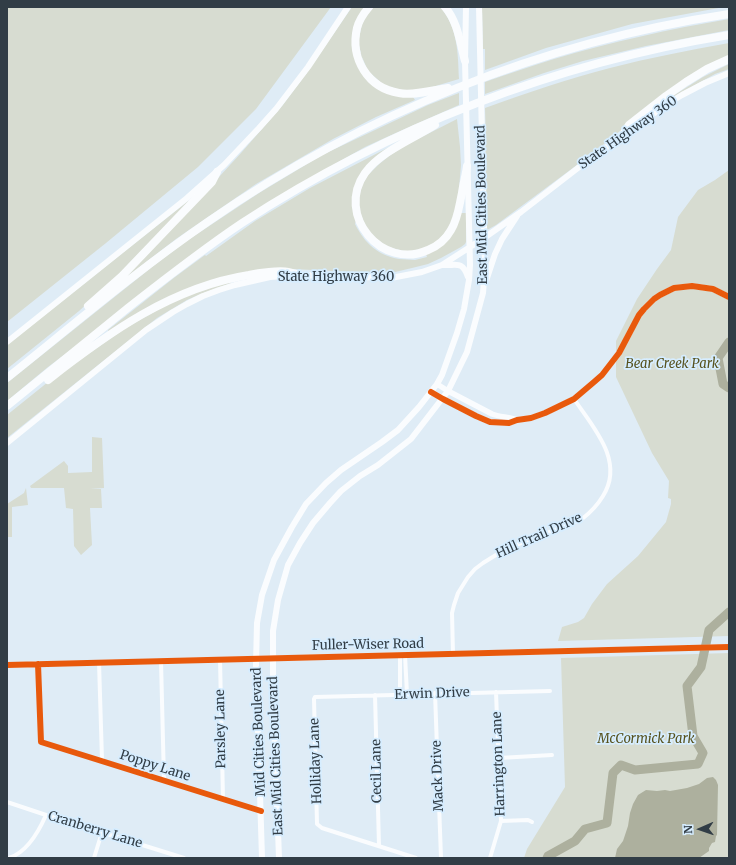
<!DOCTYPE html>
<html>
<head>
<meta charset="utf-8">
<style>
  body { margin:0 }
  #map { position:relative; width:736px; height:865px; overflow:hidden; background:#dfecf6; font-family:Merriweather,serif }
  canvas { display:block }
  .frame { position:absolute; inset:0; border:8px solid #313d46; pointer-events:none }
  .north { position:absolute; left:680px; top:809px; width:40px; height:40px; -webkit-text-stroke:3px #d6edff; paint-order:stroke; rotate:268deg; font-size:11px; font-weight:700; line-height:16px; text-align:center; color:#313d46 }
  .north::after { content:''; display:block; margin:auto; width:14px; height:18px; background:#313d46; clip-path:polygon(50% 0,100% 100%,50% 72%,0 100%) }
</style>
</head>
<body>
<div id="map">
<canvas width="736" height="865"></canvas>
<div class="frame"></div>
<div class="north">N</div>
</div>
<script>
const ctx = document.querySelector('canvas').getContext('2d');
ctx.lineJoin = 'round';
function fillPath(path, color) { ctx.fillStyle = color; ctx.fill(path, 'evenodd'); }
function trace(path, color, width, dash) { ctx.strokeStyle = color; ctx.lineWidth = width; ctx.lineCap = dash ? 'butt' : 'round'; ctx.setLineDash(dash || []); ctx.stroke(path); }
function drawText(font, color, halo, rows, align = 'center') {
  ctx.font = font + ' Merriweather,serif'; ctx.lineWidth = 3.5; ctx.setLineDash([]); ctx.textBaseline = 'middle'; ctx.strokeStyle = halo; ctx.fillStyle = color; for (const [text, x, y, turn = 0] of rows) {
    ctx.save(); ctx.translate(x, y); ctx.rotate((+turn || 0) * Math.PI / 180); ctx.textAlign = isNaN(turn) ? turn : align; if (halo) ctx.strokeText(text, 0, 0); ctx.fillText(text, 0, 0); ctx.restore();
  }
}
fillPath(new Path2D(`
  M7,7h324l-75,102 -58,58 -92,76 -99,79z
  M352,7h14l-11,21 12,51 46,18 2,3 -39,17 -43,22 -77,45 -80,55 -52,40 50,-53 67,-73 41,-47 24,-32z
  M374,7h66c18,20 18,47 19,72l-30,9 -23,3 -21,-5 -17,-15 -9,-21v-12l3,-14 5,-10z
  M482,7h242l-92,17 -86,24 -61,22v-21h-2z
  M729,19v11l-83,16 -63,15 -39,12 -59,21v-12c23,-8 46,-16 69,-23 57,-17 116,-30 175,-40z
  M729,43v14l-77,46 -32,28 -35,28 -89,66 -9,5 -3,-86 2,-1 -1,-35c41,-15 83,-29 125,-40 39,-10 79,-18 119,-25z
  M729,64v5l-14,5 -47,26v-1l35,-22z
  M459,93v12l-61,27 -33,15 -46,26 -49,29 -182,135 -40,30 -41,34v-18l145,-116 36,-27 71,-47 63,-38 106,-50z
  M457,119l3,28 1,18 -3,35 -5,22 -13,17 -11,8 -22,5 -22,-6 -17,-14 -9,-22v-12l3,-13 6,-10 10,-10 11,-9 17,-11z
  M397,143l-37,34 -4,44 -1,3c10,20 23,31 44,35 5,0 11,1 16,1 4,-1 8,-2 12,-3l-1,-3 7,-3 28,-38h5v29l-1,2 -4,3 -20,11 -13,6 -16,4 -17,4h-42l-61,-3 -80,11 -103,53 -1,-3 67,-53 30,-22 1,1 49,-35 55,-33z
  M729,170v466l-171,5 4,-14 16,-5 6,-4 8,-14 15,-20 31,-28 28,-34 5,-18v-5l-3,-1 1,-17 -17,-28 -36,-76v-36l21,-42 20,-30 14,-19 7,-33 20,-27 17,-10z
  M188,201l1,1 -74,76 -36,33 -72,58v-24z
  M231,281v2l-30,11 -14,6 -30,18 -150,120v-23l41,-33 76,-53 53,-30z
  M92,437l10,1 2,50 -14,1h11l1,19h-12l2,37 -11,10 -7,-9 -1,-37 -7,-1 -2,-20h-33l-1,-2 34,-25 4,5v7l24,-1z
  M26,488l2,17 -16,2v30h-5v-33l17,-11z
  M729,653v205h-205l3,-9 38,-62 -4,-129z`), '#d7dcd1');
fillPath(new Path2D(`
  M713,777l3,3 2,5 -1,50 -1,1 -1,6 -3,1 -3,5v3l-10,7h-84l2,-9 6,-8 5,-15 2,-13 3,-9 5,-9 8,-5 11,1 8,-1 5,1 17,-3 12,-4 8,-6z`), '#adb09e');
trace(new Path2D(`
  M729,342l-11,16 5,26 6,4
  M547,858l1,-2 27,-15 10,-12 22,-6 6,-50 8,-8 14,5 63,-6 5,-11 -10,-17 -6,-50 14,-19 8,-37 20,-18`), '#adb09e', 9);
trace(new Path2D(`
  M453,654l-1,-41 2,-8 4,-12 10,-16 7,-8 8,-6 21,-13 78,-31c9,-7 15,-13 21,-23 22,-35 -10,-69 -29,-97
  M400,655v40
  M405,655l2,39
  M220,659l3,140
  M161,661l3,120
  M99,662l3,98
  M38,664l3,78 220,69
  M435,693l6,165
  M375,695l4,151
  M499,758l53,-3
  M7,802l39,13 138,43
  M501,821l27,-1 4,2
  M9,858c19,-6 30,-27 37,-43
  M94,858l8,-26
  M416,858l-94,-30 -5,-4 -3,-125 1,-2 235,-6
  M490,858l11,-37 -5,-129`), '#fafcfe', 4);
trace(new Path2D(`
  M437,384l11,7 44,23c8,3 17,3 25,6
  M431,392l12,7 33,17 14,6 19,1 8,-3 14,-2 14,-5 29,-14 20,-17 8,-7 17,-22 20,-38 5,-6 10,-10 6,-4 14,-7 18,-2 21,3 16,8
  M7,665l722,-18`), '#fafcfe', 5.5);
trace(new Path2D(`
  M442,265c15,1 20,-5 26,12
  M486,281l9,-27 7,-15 15,-23
  M7,342l180,-144 37,-33 35,-37 17,-19 32,-42 40,-60
  M7,443l139,-113 27,-18 14,-8 16,-8 16,-6 16,-5 35,-8 30,-2 91,3 31,-6 20,-7 42,-27 37,-26 66,-51 80,-57 15,-9 23,-12 24,-10
  M262,858l-6,-193 1,-42 5,-28 12,-35 18,-33 14,-23 20,-21 15,-13 41,-28 16,-12 21,-23 18,-23 5,-9 15,-42 7,-24 5,-29 1,-15 -5,-204 1,-54
  M279,858l-6,-165v-62l5,-31 10,-35 12,-22 13,-20 17,-20 11,-12 19,-15 18,-11 33,-26 37,-48 19,-39 16,-59 2,-25 -6,-261`), '#fafcfe', 6);
trace(new Path2D(`
  M369,7c-5,6 -10,13 -12,21 -7,31 11,60 42,65 15,3 33,-3 49,-5
  M445,7c13,15 15,36 20,54
  M435,125c-22,14 -55,27 -70,48 -30,42 17,98 63,77 10,-4 18,-11 23,-20 7,-11 8,-24 11,-37 1,-9 4,-18 5,-27
  M622,136l7,-11 37,-29 20,-14 21,-13 22,-10
  M88,306l34,-30 90,-94 5,-10
  M7,378c66,-53 132,-109 202,-157 154,-107 334,-179 520,-207
  M48,380c60,-47 124,-93 201,-105 9,-2 31,-5 39,-3 4,1 8,2 12,3
  M7,406c41,-33 81,-66 122,-99 37,-29 74,-58 113,-84 147,-96 314,-160 487,-188`), '#fafcfe', 8);
trace(new Path2D(`
  M431,392l12,7 33,17 14,6 19,1 8,-3 14,-2 14,-5 29,-14 20,-17 8,-7 17,-22 20,-38 5,-6 10,-10 6,-4 14,-7 18,-2 21,3 16,8
  M38,664l3,78 220,69
  M7,665l722,-18`), '#e8590c', 6);
drawText('13px', '#313d46', '#d6edff', [
  ["State Highway 360",628,133,-35],
  ["East Mid Cities Boulevard",482,205,-91],
  ["State Highway 360",336,277],
  ["Hill Trail Drive",539,536,-24],
  ["Fuller-Wiser Road",368,645,-1],
  ["Erwin Drive",432,694,-2],
  ["Parsley Lane",221,729,-91],
  ["Mid Cities Boulevard",259,732,-92],
  ["East Mid Cities Boulevard",276,756,-92],
  ["Holliday Lane",316,761,-92],
  ["Harrington Lane",499,764,-92],
  ["Poppy Lane",155,766,18],
  ["Cecil Lane",377,771,-91],
  ["Mack Drive",438,776,-92],
  ["Cranberry Lane",95,830,17]
]);
drawText('italic 13px', '#57521e', '#d6edff', [
  ["Bear Creek Park",672,364],
  ["McCormick Park",646,739]
]);
</script>
</body>
</html>
